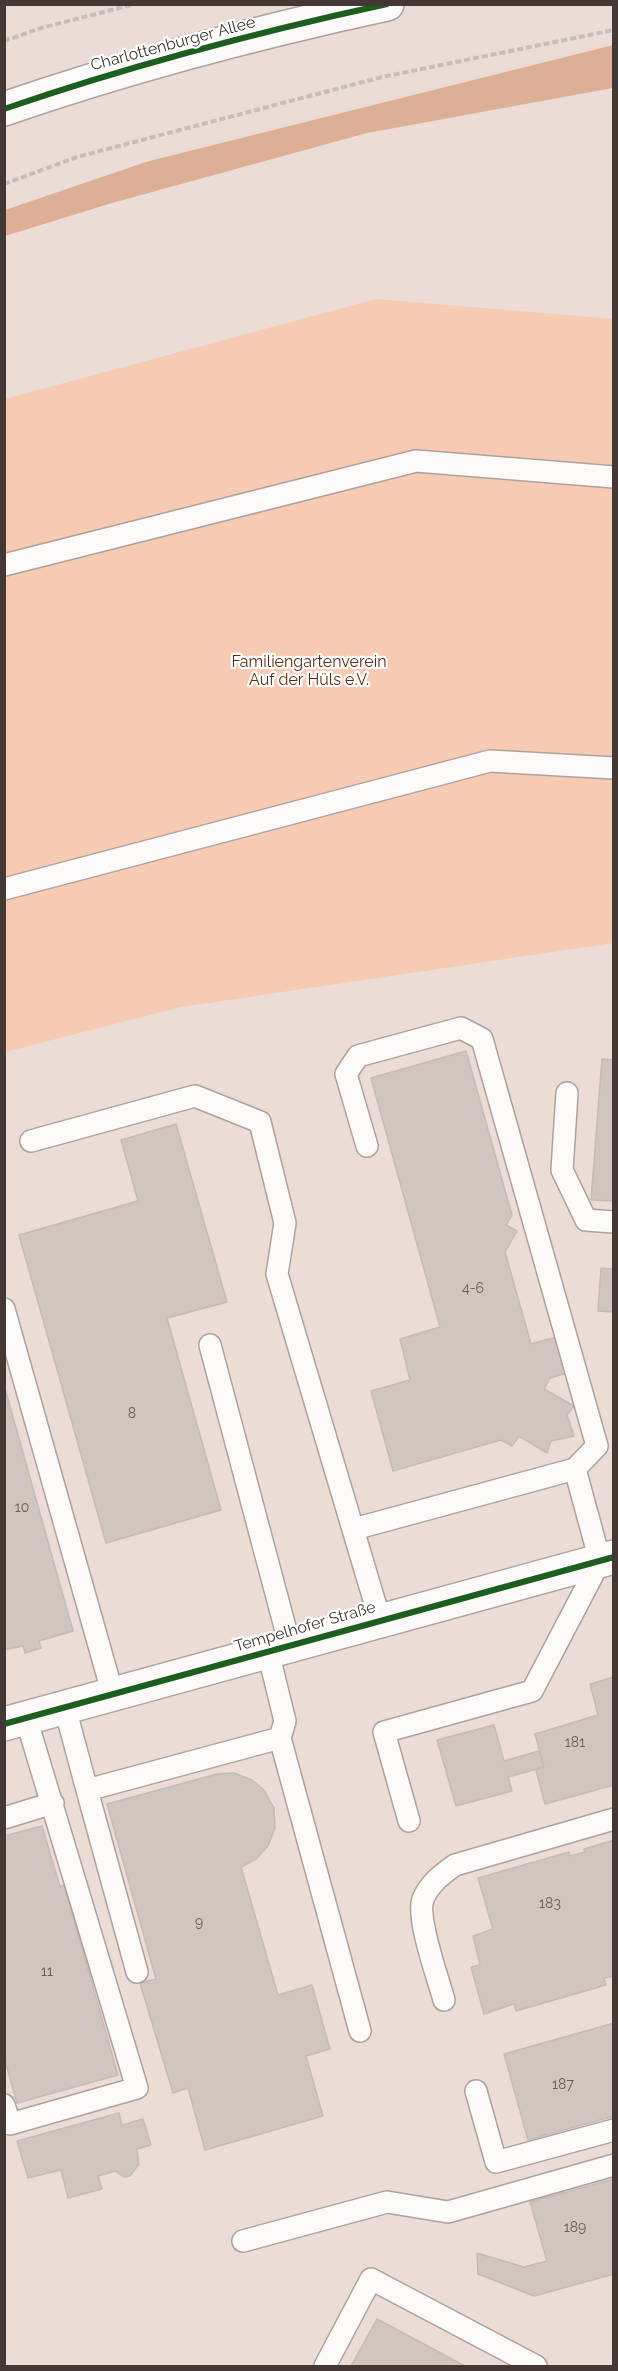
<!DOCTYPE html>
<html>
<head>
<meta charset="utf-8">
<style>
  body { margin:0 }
  #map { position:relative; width:618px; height:2371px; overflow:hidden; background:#ebdcd5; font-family:Raleway,sans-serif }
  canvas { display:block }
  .frame { position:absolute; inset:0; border:6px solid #433833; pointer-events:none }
</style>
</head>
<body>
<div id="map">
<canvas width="618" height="2371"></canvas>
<div class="frame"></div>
</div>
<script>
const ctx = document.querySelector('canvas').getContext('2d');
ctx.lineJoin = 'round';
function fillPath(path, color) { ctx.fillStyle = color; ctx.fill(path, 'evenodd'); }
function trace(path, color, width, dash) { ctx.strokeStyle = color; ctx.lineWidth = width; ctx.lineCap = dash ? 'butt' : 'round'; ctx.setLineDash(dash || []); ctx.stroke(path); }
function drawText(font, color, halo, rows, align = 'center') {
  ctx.font = font + ' Raleway,sans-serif'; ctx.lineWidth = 4.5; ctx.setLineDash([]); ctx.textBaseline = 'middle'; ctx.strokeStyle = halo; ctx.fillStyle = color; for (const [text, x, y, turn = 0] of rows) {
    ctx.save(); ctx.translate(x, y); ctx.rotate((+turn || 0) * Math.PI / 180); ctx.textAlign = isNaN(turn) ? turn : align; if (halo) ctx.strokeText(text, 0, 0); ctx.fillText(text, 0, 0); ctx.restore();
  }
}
fillPath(new Path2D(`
  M376,299l237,20v624l-432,64 -176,45v-653z`), '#f6cab3');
fillPath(new Path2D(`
  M613,45v43l-246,45 -255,70 -107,33v-26l144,-49z`), '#dcaf96');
const building = new Path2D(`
  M466,1051l46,164 -6,10 11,6 -12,21 26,92 29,-8 11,36 -21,6 -6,11 30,17 -7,9 7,21 -23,5 -4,12 -28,-17 -7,10 -11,-6 -108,31 -22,-80 39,-11 -10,-41 40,-12 -69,-249z
  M602,1059l12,1v141l-23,-1z
  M176,1124l51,178 -60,16 54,192 -115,33 -87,-308 119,-34 -17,-61z
  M601,1268l13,1v43l-16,-1z
  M4,1385l69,246 -34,10 2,7 -16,5 -2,-7 -19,4z
  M614,1677v108l-69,19 -9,-34 8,-3 -9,-33 63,-19 -8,-31z
  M494,1725l10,36 35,-10 5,16 -36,10 4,14 -56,15 -19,-66z
  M234,1773l18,7 12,10 10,18 1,20 -7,18 -12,13 -15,8 37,128 34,-10 18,64 -24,7 17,60 -118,34 -17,-62 -15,5 -33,-110 16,-4 -49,-175 110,-30z
  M42,1826l18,61 4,-2 54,190 -101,28 -13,-46v-221z
  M614,1840v136l-10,2 2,7 -90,26 -2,-7 -30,10 -13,-47 9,-2 -7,-29 20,-7 -15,-51 91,-26 1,4 15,-4 -1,-3z
  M614,2023v93l-86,24 -24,-86z
  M119,2113l3,12 21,-6 8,26 -14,4 2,15 -9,12 -6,1 -9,-6 -17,5 4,13 -34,9 -7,-28 -33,8 -11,-37z
  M614,2179v95l-80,22 -56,-22 -1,-21 47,14 23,-6 -17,-59z
  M377,2319l88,47h-114z`);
fillPath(building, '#d0c5bf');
trace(building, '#c7bbb5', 1.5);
const service = new Path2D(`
  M4,565l412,-104 198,16
  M4,889l486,-128 124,7
  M567,1093l-5,77 24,50 28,2
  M31,1141l164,-45 65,26 25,101 -8,51 103,346
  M4,1309l109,386
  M210,1345l80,301
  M354,1529l221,-60 22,-23 -115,-407 -21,-11 -103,28 -12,18 21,72
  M268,1652l17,69 -5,17 80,293
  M65,1708l22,82
  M4,1818l49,-15
  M409,1821l-25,-89 148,-41 68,-130 -25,-92
  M137,1972l-50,-182 193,-52
  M444,2000c-6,-22 -28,-82 -21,-101 7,-16 18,-24 32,-34l159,-46
  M476,2091l20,71 118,-32
  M4,2105l6,19 127,-36 -111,-370
  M243,2241l144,-39 61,10 166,-47
  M325,2366l46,-87 165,87`);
const minor = new Path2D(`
  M4,1724l610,-167`);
const tertiary = new Path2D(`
  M4,109c125,-43 254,-77 383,-105`);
trace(service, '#ada29d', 24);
trace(minor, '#ada29d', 36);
trace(tertiary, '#ada29d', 36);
trace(new Path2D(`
  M4,41l37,-13 94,-24
  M4,184l73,-27 305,-80 232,-47`), '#c4bfbd', 4, [6, 3]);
trace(service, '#fcfaf9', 21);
trace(minor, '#fcfaf9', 33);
trace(tertiary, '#fcfaf9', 33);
trace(new Path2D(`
  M4,109c125,-43 254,-77 383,-105
  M4,1724l610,-167`), '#1b5e20', 6);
drawText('14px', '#685d58', null, [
  ["4-6",473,1289],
  ["8",132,1414],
  ["10",22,1508],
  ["181",575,1743],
  ["183",550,1904],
  ["9",199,1923],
  ["11",47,1972],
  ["187",563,2085],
  ["189",575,2228]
]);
drawText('16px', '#433833', '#fff', [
  ["Charlottenburger Allee",173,44,-15],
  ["Tempelhofer Straße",305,1627,-16]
]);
drawText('16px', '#5d2e12', '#fff', [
  ["Familiengartenverein",309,662],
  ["Auf der Hüls e.V.",309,680]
]);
</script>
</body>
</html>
